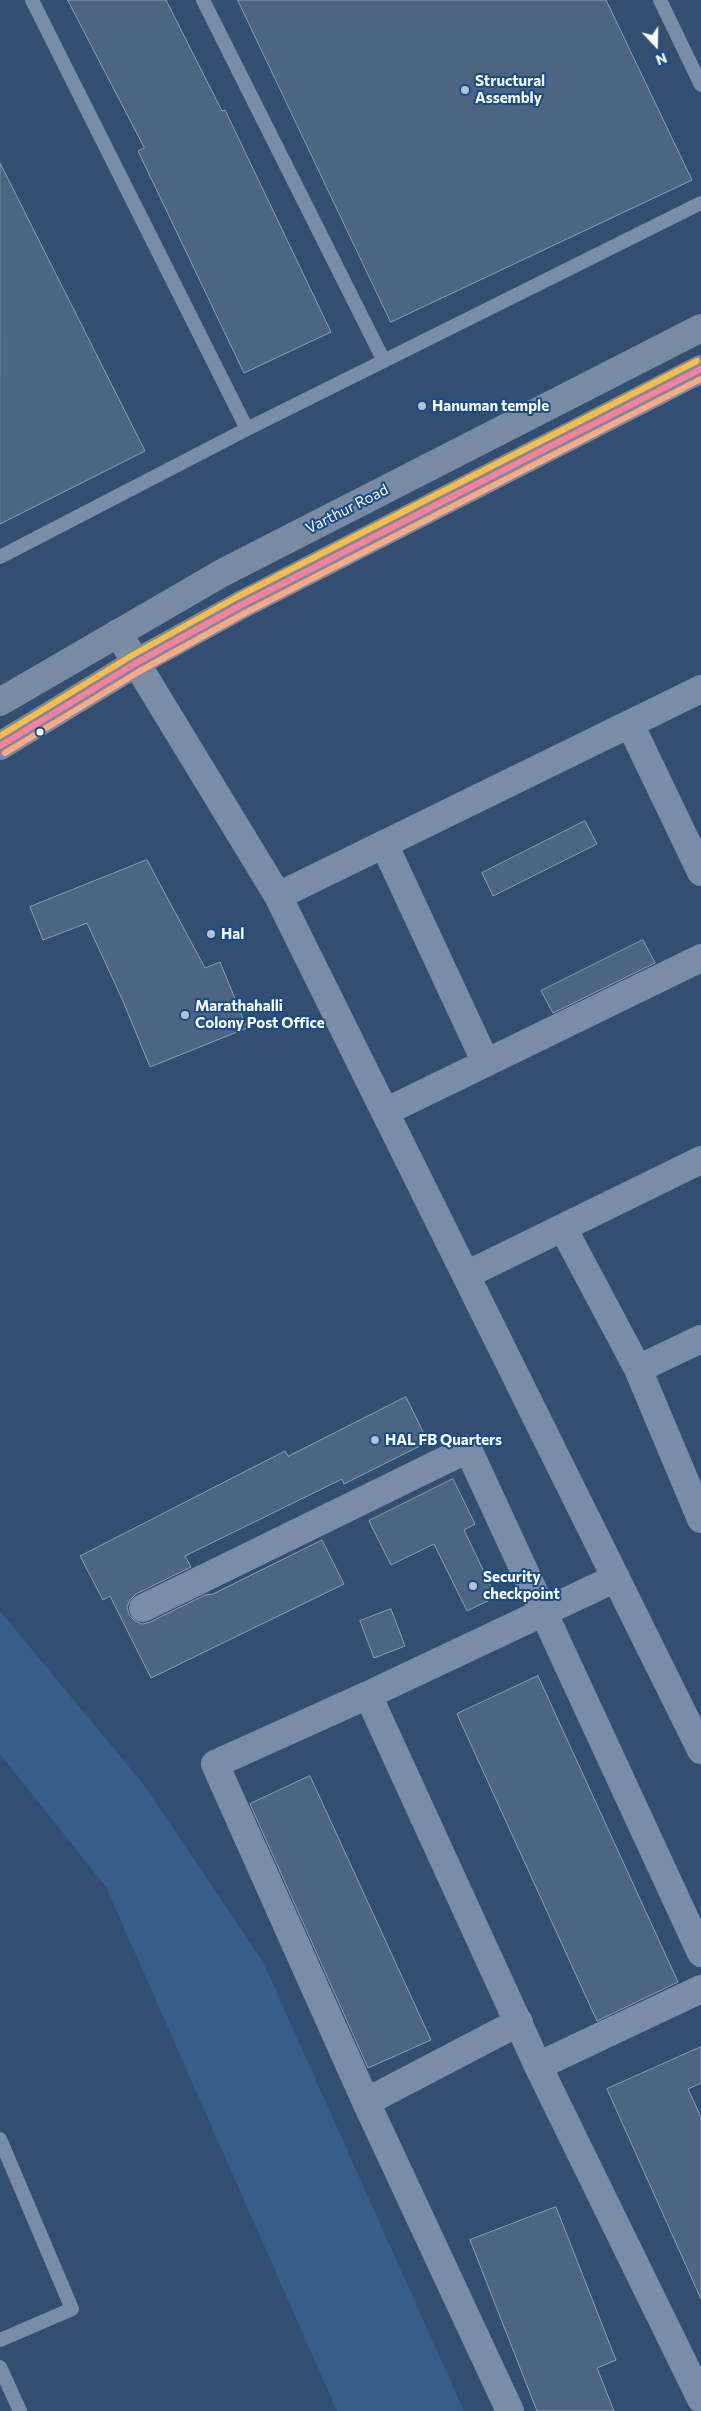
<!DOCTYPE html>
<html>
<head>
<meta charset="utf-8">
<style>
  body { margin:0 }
  #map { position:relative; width:701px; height:2411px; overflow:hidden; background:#324e71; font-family:Commissioner,sans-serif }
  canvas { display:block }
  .north { position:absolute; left:631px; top:20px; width:50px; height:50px; -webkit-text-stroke:4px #174b8c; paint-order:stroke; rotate:159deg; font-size:14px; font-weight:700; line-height:20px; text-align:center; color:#fff }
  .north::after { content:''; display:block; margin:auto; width:18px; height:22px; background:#fff; clip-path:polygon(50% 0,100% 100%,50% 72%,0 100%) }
</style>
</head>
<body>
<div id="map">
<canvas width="701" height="2411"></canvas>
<div class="north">N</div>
</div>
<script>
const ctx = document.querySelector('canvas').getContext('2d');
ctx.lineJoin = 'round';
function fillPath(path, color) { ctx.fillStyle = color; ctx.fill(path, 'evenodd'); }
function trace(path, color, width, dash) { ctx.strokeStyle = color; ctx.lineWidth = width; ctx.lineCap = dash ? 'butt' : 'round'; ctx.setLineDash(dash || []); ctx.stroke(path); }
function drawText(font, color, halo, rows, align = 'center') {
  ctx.font = font + ' Commissioner,sans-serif'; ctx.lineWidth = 4; ctx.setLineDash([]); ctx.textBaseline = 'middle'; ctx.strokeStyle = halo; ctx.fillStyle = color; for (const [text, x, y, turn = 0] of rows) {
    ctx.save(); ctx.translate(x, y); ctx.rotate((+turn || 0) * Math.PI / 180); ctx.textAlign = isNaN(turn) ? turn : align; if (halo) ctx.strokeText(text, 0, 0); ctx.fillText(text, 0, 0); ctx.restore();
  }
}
fillPath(new Path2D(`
  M0,1611l144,174 119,177 201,449h-127l-231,-524 -106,-133z`), '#375d8b');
const building = new Path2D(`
  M68,0h98l56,111 3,-1 106,222 -87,41 -106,-222 6,-3z
  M238,0h368l86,180 -301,142z
  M0,163l145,288 -145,73z
  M585,821l12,23 -104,52 -11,-23z
  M147,860l58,108 15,-6 27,66 -97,39 -27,-66 -36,-78 -44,17 -13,-33z
  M643,940l12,23 -102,50 -12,-22z
  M406,1397l22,45 -84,42 -2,-5 -157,77 6,11 -55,27 -6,6 -3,7 2,8 6,6 7,3 8,-2 55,-27 8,-1 109,-54 22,44 -193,94 -41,-82 -7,4 -23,-44 205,-105 3,5z
  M453,1479l22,45 -11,6 32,67 -29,14 -33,-67 -43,21 -22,-44z
  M391,1609l14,37 -31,12 -14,-37z
  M538,1676l140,306 -81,39 -140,-307z
  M310,1776l121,264 -63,28 -118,-264z
  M701,2047v36l-13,6 13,28v182l-94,-210z
  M556,2207l60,153 -19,8 17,43h-77l-67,-171z`);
fillPath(building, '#4e6582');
trace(building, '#8d9eb4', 1);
trace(new Path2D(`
  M32,0l215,429
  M203,0l181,361
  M660,0l41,85
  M0,557l247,-128 454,-226
  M0,2139l72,170 -72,31
  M0,2367l20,44`), '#798ea6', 14);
trace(new Path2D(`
  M118,633l160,263 423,854
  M630,724l71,148
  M384,844l102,219
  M278,896l423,-207
  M385,1112l316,-154
  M563,1228l75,141 63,150
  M466,1275l235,-115
  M638,1369l63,-30
  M143,1608l325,-159 233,504
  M368,1695l170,371 163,333
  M538,2066l163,-77
  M366,2102l153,-80
  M510,2411l-144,-309 -151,-338 153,-69 248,-117`), '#798ea6', 28);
trace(new Path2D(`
  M0,702l222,-129 479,-245
  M0,746l136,-83 105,-58 460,-236`), '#788ba3', 28);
trace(new Path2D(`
  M0,746l136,-83 105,-58 460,-236`), '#ff8098', 6);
trace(new Path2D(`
  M5,753l135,-82 105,-58 456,-234`), '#ffa980', 6);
trace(new Path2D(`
  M0,736l131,-80 106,-59 460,-236`), '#fbbe40', 6);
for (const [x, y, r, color] of [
  [465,90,5,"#b7c1cd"],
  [422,406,5,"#b7c1cd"],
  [40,732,4.5,"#fff"],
  [211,934,5,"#b7c1cd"],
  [185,1015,5,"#b7c1cd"],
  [375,1440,5,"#b7c1cd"],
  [473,1586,5,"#b7c1cd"]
]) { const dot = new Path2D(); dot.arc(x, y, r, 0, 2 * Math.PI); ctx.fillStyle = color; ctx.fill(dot); trace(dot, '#174b8c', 2); }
drawText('bold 15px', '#fff', '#174b8c', [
  ["Structural",475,81],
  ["Assembly",475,98],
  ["Hanuman temple",432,406],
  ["Hal",221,934],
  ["Marathahalli",195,1006],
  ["Colony Post Office",195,1023],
  ["HAL FB Quarters",385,1440],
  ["Security",483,1577],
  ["checkpoint",483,1594]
], 'left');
drawText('15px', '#fff', '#174b8c', [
  ["Varthur Road",347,509,-27]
]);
</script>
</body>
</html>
